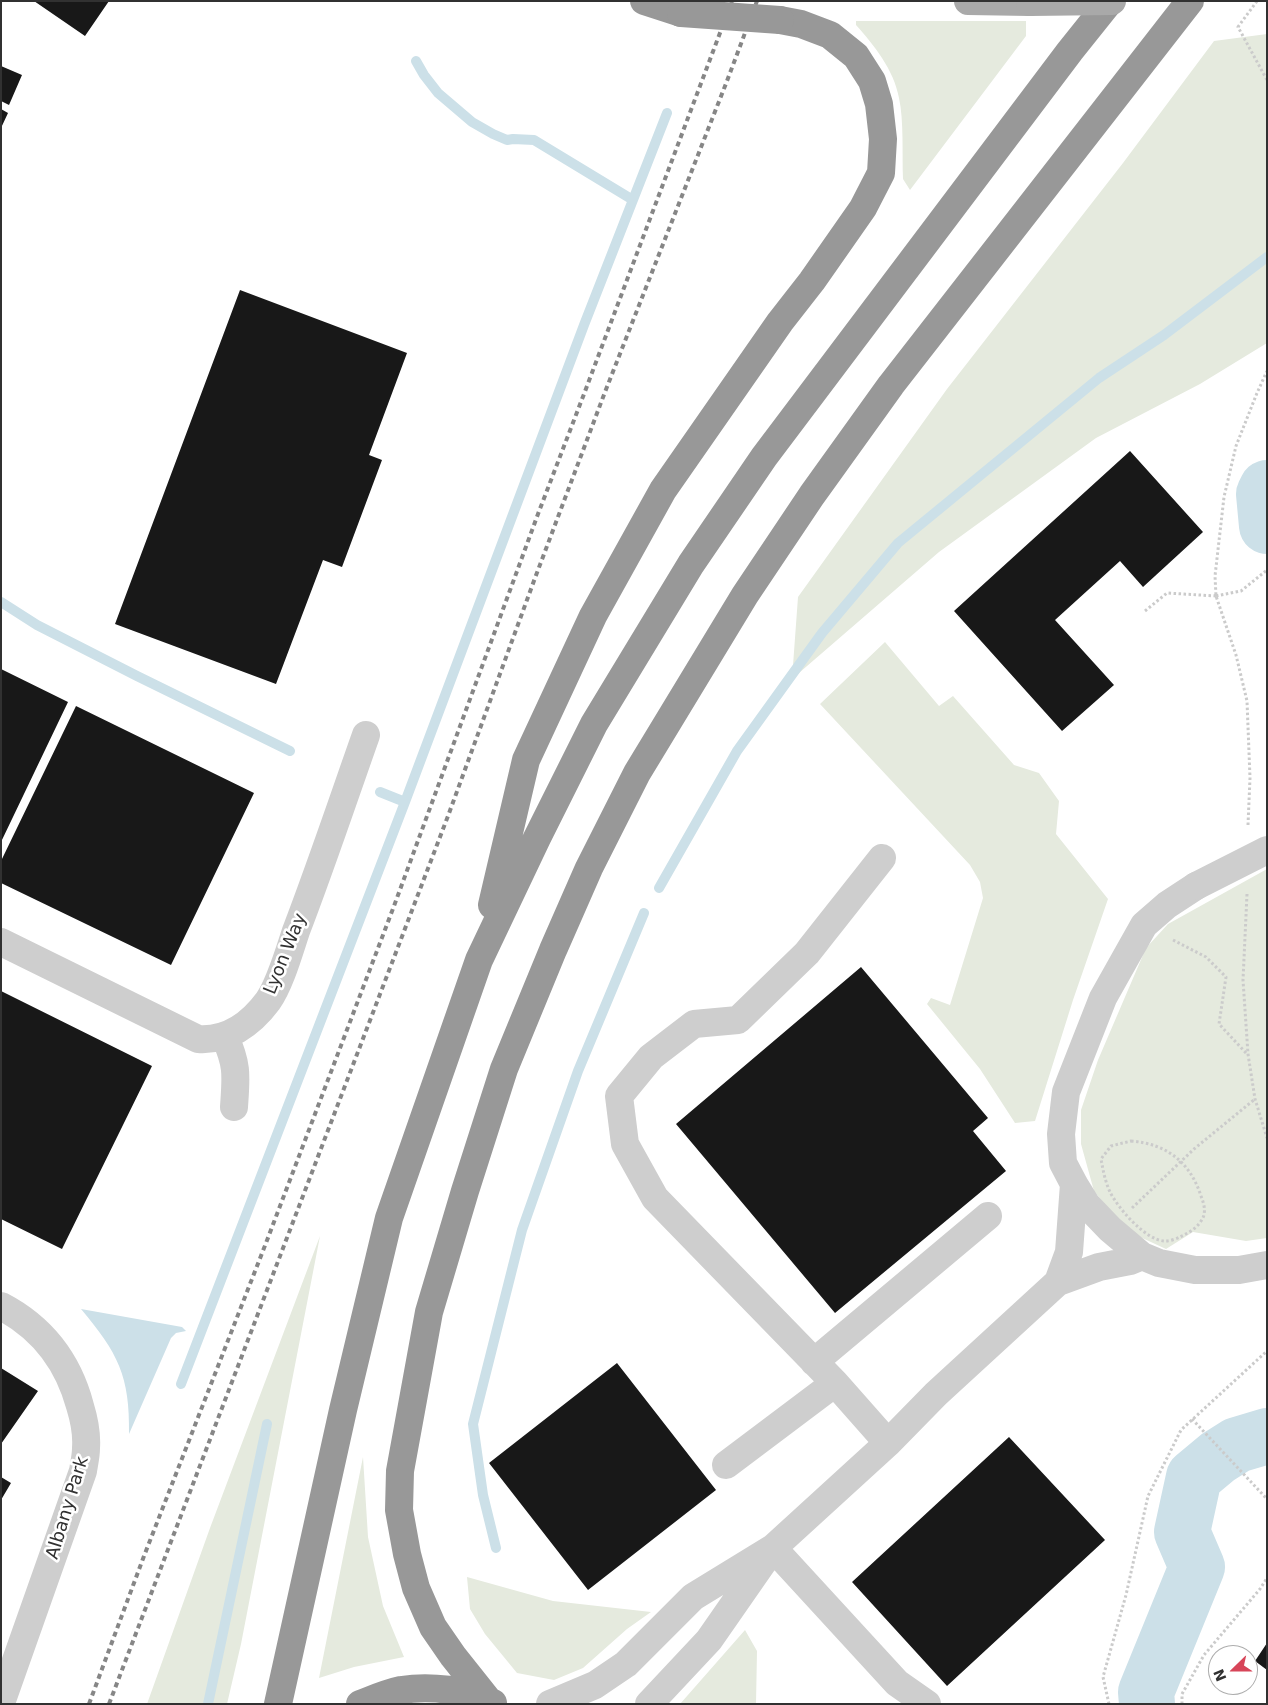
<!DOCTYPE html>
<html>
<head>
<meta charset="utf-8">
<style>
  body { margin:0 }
  #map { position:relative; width:1268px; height:1705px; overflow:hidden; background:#fff; font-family:"DejaVu Sans",sans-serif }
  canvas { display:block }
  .frame { position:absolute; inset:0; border:2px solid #313131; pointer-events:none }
  .north { position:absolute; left:1208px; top:1645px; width:50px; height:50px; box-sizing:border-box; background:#fff; border:1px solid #adadad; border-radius:50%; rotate:248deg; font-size:14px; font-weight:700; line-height:20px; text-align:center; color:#313131 }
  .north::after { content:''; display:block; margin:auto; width:18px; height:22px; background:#d74559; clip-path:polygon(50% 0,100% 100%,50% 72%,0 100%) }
</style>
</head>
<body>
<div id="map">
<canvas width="1268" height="1705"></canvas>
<div class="frame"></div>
<div class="north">N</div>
</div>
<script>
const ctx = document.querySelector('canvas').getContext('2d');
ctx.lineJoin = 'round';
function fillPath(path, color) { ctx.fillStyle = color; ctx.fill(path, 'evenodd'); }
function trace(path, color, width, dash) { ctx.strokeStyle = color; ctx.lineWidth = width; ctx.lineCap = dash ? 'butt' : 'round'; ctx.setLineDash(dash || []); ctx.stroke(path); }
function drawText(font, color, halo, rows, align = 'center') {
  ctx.font = font + ' "DejaVu Sans",sans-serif'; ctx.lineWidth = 5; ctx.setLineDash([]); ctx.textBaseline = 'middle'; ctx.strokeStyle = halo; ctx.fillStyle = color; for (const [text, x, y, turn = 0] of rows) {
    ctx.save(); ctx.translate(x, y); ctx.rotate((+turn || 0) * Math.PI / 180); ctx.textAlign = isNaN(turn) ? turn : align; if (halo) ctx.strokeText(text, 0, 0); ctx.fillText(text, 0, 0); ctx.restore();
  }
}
fillPath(new Path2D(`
  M856,21h170v15l-116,154 -7,-11c-1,-25 1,-58 -4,-81 -5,-28 -25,-53 -43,-73z
  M1267,34v309l-67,41 -104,54 -157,114 -147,127 6,-82 149,-208 176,-226 91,-122z
  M885,642l54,64 14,-10 61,69 25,8 20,28 -3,33 52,65 -35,101 -38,121 -20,2 -35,-54 -53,-65 4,-6 19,7 33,-107 -3,-16 -10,-17 -150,-161z
  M1267,869v369l-21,3 -53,-9 -27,17 -41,-19 -31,-39 -13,-47v-34l17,-50 48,-112 22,-24z
  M320,1236l-79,408 -14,60h-80l63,-176z
  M363,1457l5,80 15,69 21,51 -50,10 -35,11z
  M467,1577l86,24 98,11 -24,17 -44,39 -29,12 -37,-7 -32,-39 -15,-25z
  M745,1630l12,21 -1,53h-76z`), '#e5eade');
fillPath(new Path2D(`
  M81,1309l101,18 4,4 -10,2 -5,5 -42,96c1,-58 -11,-81 -48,-125z`), '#cce0e8');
trace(new Path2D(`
  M416,61l8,14 14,18 34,29 21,12 14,6 6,-1 21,1 99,60
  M1,602l36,23 100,51 153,75
  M380,792l25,10
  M659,888l78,-137 85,-118 76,-90 201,-165 65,-43 103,-78
  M181,1384l224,-582 179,-477 83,-212
  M496,1548l-13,-53 -10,-71 49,-194 56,-159 66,-158
  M208,1704l59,-280`), '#cce0e8', 10);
trace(new Path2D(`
  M1267,488l-3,6 3,32
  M1147,1704l-1,-12 51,-125 -15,-35 12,-55 24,-20 19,-12 30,-9`), '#cce0e8', 56);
fillPath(new Path2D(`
  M34,1h75l-24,35z
  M1,66l21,9 -13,30 -8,-4z
  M1,109l7,4 -7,15z
  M240,290l167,63 -38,102 13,5 -40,107 -19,-7 -47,124 -161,-60z
  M1130,451l73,81 -60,55 -23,-26 -65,59 59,65 -52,46 -108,-120z
  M1,669l67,33 -67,140z
  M76,706l178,87 -83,172 -170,-82v-22z
  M861,967l127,151 -15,13 33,40 -171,142 -159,-189z
  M1,991l151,75 -90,183 -61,-30z
  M617,1363l99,127 -128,100 -99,-127z
  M1,1368l37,23 -37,53z
  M1009,1437l96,103 -158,146 -95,-104z
  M1,1477l10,6 -10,17z
  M1267,1643v27l-12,-9z`), '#181818');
trace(new Path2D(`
  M1257,1l-19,26 29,53
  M1216,596l25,-5 26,-21
  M1145,611l22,-18 49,3
  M1248,825l2,-47 -3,-77 -11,-46 -20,-59 -1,-20 9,-79 12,-51 21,-53 10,-22
  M1247,894l-4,86 5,74 7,45 12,39
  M1173,940l33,17 20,20 -7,47 28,30
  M1131,1141c36,3 59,21 70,55 3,8 6,17 0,25 -5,8 -13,12 -21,16 -4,2 -10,4 -15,4 -19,0 -47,-33 -55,-49 -5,-11 -7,-22 -9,-33l10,-13z
  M1132,1208l62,-59 61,-50
  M1192,1419l75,80
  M1109,1704l-6,-27 23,-82 22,-99 33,-66 86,-79
  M1182,1704v-10l22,-39 56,-66 7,-11`), '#cbcbcb', 3, [2.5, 2.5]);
trace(new Path2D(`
  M882,858l-75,95 -69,67 -44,4 -43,33 -32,39 6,48 30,54 180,185 53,60
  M1196,886l-29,19 -23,20 -41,73 -37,94 -5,42 2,29 11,21 13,21 23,24 32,27 17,7 36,7h44l28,-5
  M1,942l197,97c29,2 53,-15 70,-38 12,-17 21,-49 28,-70 25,-65 47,-131 70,-196
  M225,1037c13,29 11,39 9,70
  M1058,1282l11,-30 5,-68
  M1,1306c42,22 67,55 79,100 4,13 7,28 6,42 0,8 -2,16 -3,23l-82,232
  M814,1362l174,-146
  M726,1465l109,-82
  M773,1548l124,135 30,21
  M550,1704l45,-19 31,-21 67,-67 80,-49 115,-105 48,-49 122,-112 41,-15 31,-6 12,-5
  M649,1704l60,-64 57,-82`), '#cecece', 28);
trace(new Path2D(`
  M968,1l62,1`), '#a9a9a9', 28);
trace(new Path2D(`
  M644,1l37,12
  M492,905l34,-145 67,-144 70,-126 117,-168 32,-41 51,-73 18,-35 2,-34 -4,-35 -7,-23 -16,-25 -26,-21 -29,-11 -21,-4
  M488,1700l-35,-44 -20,-29 -17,-39 -9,-34 -8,-44 1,-39 29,-159 36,-121 39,-122 49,-119 36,-82 48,-95 108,-178 67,-100 79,-110 299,-384
  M278,1704l65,-294 46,-192 90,-258 58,-122 57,-114 97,-160 73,-107 306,-406 40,-50
  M360,1704c13,-5 27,-11 41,-14 28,-4 67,-1 92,13`), '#989898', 28);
trace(new Path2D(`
  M89,1704l55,-148 122,-313 128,-337 144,-392 46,-120 148,-393
  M109,1704l339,-888 87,-238 70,-186 122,-311 30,-80`), '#868686', 4, [5, 4]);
trace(new Path2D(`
  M1196,886l71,-36`), '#cecece', 28);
trace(new Path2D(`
  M1030,2l82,-1`), '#a9a9a9', 28);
trace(new Path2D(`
  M681,13l99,7`), '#989898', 28);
drawText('18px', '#313131', '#fff', [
  ["Lyon Way",286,954,-68],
  ["Albany Park",68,1508,-73]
]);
</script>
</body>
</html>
